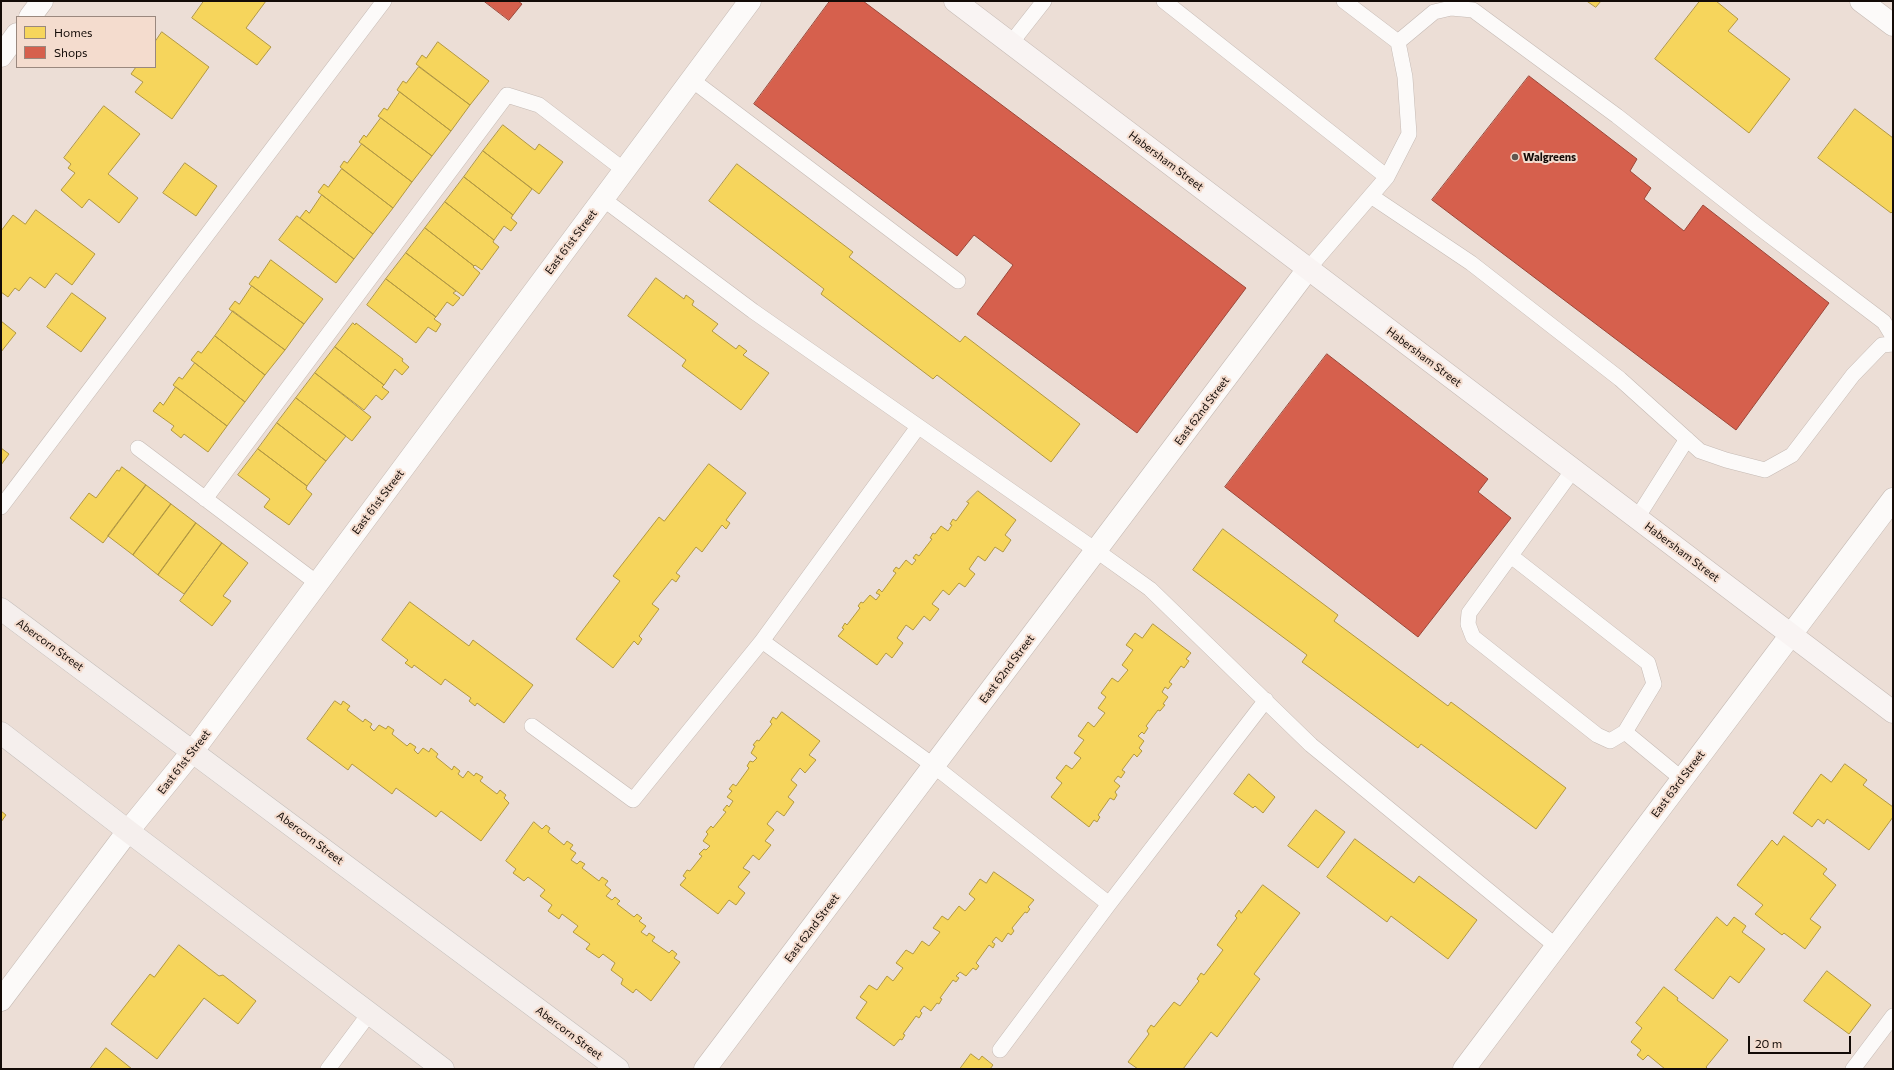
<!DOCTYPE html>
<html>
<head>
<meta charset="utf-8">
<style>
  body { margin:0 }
  #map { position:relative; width:1894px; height:1070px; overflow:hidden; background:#ecded6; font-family:Commissioner,sans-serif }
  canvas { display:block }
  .frame { position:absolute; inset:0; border:2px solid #130b07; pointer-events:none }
  .legend { position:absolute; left:16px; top:16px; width:140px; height:52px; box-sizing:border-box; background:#f4dcce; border:1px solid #9a887e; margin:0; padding:5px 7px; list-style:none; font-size:12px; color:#130b07 }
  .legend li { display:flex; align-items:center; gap:8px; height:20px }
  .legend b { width:20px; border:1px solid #9a887e }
  .scale { position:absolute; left:1748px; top:1036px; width:103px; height:18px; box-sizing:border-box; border:2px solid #130b07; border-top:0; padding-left:5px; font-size:12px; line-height:14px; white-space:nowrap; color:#130b07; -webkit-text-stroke:3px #f4dcce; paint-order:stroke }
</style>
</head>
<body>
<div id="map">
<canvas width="1894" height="1070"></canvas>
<div class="frame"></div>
<ul class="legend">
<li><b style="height:11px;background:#f6d55c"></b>Homes</li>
<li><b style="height:11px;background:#d6604d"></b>Shops</li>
</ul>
<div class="scale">20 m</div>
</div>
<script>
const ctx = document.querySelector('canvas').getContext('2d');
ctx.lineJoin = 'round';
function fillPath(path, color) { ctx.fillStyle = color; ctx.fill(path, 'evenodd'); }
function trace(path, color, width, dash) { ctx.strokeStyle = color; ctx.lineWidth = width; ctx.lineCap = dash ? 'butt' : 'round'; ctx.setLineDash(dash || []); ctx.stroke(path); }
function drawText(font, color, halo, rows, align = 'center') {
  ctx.font = font + ' Commissioner,sans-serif'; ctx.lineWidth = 4; ctx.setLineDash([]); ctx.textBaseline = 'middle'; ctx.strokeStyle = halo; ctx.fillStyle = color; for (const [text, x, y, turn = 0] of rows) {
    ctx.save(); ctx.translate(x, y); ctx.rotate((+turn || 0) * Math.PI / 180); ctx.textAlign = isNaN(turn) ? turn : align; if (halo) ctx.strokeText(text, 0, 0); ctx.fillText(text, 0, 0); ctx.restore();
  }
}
const homes = new Path2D(`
  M204,1h62l-20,27 25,19 -14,18 -65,-47z
  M1587,1h14l-5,6z
  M1700,1h16l22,18 -10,12 62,48 -41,54 -94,-74z
  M162,32l47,35 -37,52 -37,-27 8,-10 -12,-8 5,-7h19v-25z
  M438,42l51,39 -19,24 -54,-41 6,-9 4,3z
  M419,67l51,38 -19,26 -54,-41 6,-9 3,2z
  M400,92l51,39 -19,25 -54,-40 6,-8 3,2z
  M104,106l36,28 -32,40 30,24 -19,25 -30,-24 -7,9 -21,-18 14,-17 -7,-5 3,-4 -7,-6z
  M1855,109l38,29v73l-2,2 -73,-55z
  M381,118l51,38 -20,26 -53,-40 5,-7 2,2z
  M503,125l32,25 4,-6 24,18 -24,32 -56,-43z
  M362,144l50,38 -19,26 -53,-41 4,-6 3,2z
  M483,151l49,38 -19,26 -49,-38z
  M185,163l32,23 -21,30 -33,-23z
  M737,164l116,88 -4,5 111,85 5,-6 115,88 -29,38 -114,-87 -4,4 -112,-85 3,-5 -115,-88z
  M342,169l51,39 -20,26 -55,-42 6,-8 4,3z
  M464,177l49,38 -2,3 6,5 -6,8 -7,-5 -10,14 -49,-38z
  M322,195l51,39 -19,25 -54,-41 6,-8 3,3z
  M445,202l49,38 -1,2 6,5 -17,23 -7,-5 -1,1 -49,-38z
  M36,210l59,44 -23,31 -16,-12 -11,15 -15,-11 -11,14 -4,-3 -7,9 -7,-5v-61l12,-16 12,9z
  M297,216l57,43 -18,24 -57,-43z
  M425,228l49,38 -1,1 7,6 -17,23 -57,-43z
  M406,253l50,38 -3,2 7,5 -7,8 -6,-4 -11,15 -50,-38z
  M271,260l52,39 -19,25 -55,-40 6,-8 3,2z
  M656,278l28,21 2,-4 8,6 -2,4 26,19 -6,7 24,18 3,-4 8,6 -4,4 26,18 -28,37 -59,-44 4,-6 -58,-44z
  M386,279l50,38 -2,2 7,5 -5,8 -8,-5 -12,16 -49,-38z
  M252,286l52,38 -19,26 -56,-41 6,-8 4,3z
  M72,293l34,25 -25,34 -34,-25z
  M233,311l52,39 -20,25 -50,-39z
  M1,321l15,12 -15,19z
  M353,323l2,2 1,-2 47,36 -1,2 7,6 -7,8 -7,-6 -11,16 -49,-38z
  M215,336l50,39 -20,27 -54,-42 7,-9 3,2z
  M335,347l49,38 -2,2 7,5 -7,8 -6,-5 -12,15 -49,-37z
  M195,363l50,39 -18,24 -54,-41 6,-8 3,2z
  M315,373l56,44 -19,24 -56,-43z
  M176,387l51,39 -19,26 -24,-18 -3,4 -10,-8 3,-4 -21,-15 7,-9 3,3z
  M296,398l50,38 -20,25 -49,-38z
  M277,423l49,38 -19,25 -49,-37z
  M1,448l8,6 -8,11z
  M258,449l49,37 -1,3 6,5 -23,31 -25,-18 6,-8 -32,-24z
  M709,464l37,29 -20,27 4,3 -4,6 -4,-4 -20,27 -6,-5 -20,26 4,3 -4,6 -4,-3 -20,25 7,5 -20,27 3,3 -4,6 -4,-4 -21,27 -37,-29 44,-58 -7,-5 46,-59 5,4z
  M122,467l24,18 -43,58 -33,-25 19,-25 7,5 21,-28 2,1z
  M146,485l25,19 -38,51 -25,-19z
  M978,491l38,29 -11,15 6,5 -8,12 -8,-5 -10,14 -7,-5 -9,13 6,5 -10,13 -6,-4 -10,12 -6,-5 -11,14 7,5 -9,12 -6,-5 -11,14 -7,-5 -9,13 6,5 -11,15 -6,-5 -9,12 -39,-29 6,-7 -2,-1 3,-5 2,2 13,-17 -2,-2 3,-4 2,1 7,-8 6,5 4,-5 -4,-2 3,-4 3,3 14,-19 -3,-2 3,-4 3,2 7,-9 6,5 4,-5 -3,-2 3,-4 3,2 13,-17 -2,-1 3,-5 2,1 6,-8 7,5 4,-6 -2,-1 3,-5 3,2 13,-18 -2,-1z
  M171,504l25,19 -38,52 -25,-20z
  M196,523l26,20 -38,51 -26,-19z
  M1223,529l115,86 -4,6 114,85 3,-4 115,86 -30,41 -115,-85 -3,4 -116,-86 5,-7 -114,-85z
  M222,543l26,20 -25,33 8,5 -19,25 -32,-25z
  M410,602l59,44 4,-6 60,45 -29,38 -27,-20 -2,3 -6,-5 2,-3 -26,-19 -4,6 -27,-20 -2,3 -7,-5 3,-3 -26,-20z
  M1153,624l38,29 -5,6 3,2 -5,7 -3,-2 -12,16 3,2 -4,5 -3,-2 -3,5 6,5 -5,7 2,1 -5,6 -2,-1 -12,16 2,2 -4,6 -2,-2 -4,4 6,5 -5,7 3,3 -5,6 -3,-3 -12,16 3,2 -4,6 -3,-2 -4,5 6,5 -5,6 2,3 -3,5 -4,-2 -12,17 2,2 -3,5 -3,-2 -5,7 -38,-30 11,-14 -6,-5 10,-13 6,4 9,-11 -7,-5 10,-13 -6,-4 10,-14 6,5 11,-14 -7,-5 8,-11 -5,-4 11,-15 6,4 10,-12 -6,-5 11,-15 -7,-5 9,-12 7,5z
  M335,701l6,4 2,-4 7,5 -3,4 16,12 2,-3 7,5 -2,3 4,4 5,-6 7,4 2,-3 6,4 -2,4 15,12 3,-3 6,4 -2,3 4,4 5,-6 6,4 2,-4 7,6 -2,3 16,13 2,-4 6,5 -2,3 5,4 5,-7 6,5 2,-3 7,4 -3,4 17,13 3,-4 6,5 -2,3 5,5 -28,38 -40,-30 -5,6 -40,-29 -4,6 -40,-30 -4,6 -41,-31z
  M782,712l38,29 -11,14 7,5 -11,13 -5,-5 -9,12 6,5 -9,12 6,5 -10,14 -7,-5 -10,13 7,6 -9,11 6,4 -12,15 -6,-5 -10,13 7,4 -12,15 7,6 -9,12 -7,-5 -11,14 -38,-29 6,-7 -3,-2 4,-6 3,1 12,-15 -3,-2 5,-5 2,1 4,-4 -7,-5 5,-7 -2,-2 5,-6 2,2 13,-16 -3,-2 4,-5 2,2 4,-6 -6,-4 5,-6 -3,-2 4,-5 3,2 13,-18 -2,-2 3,-5 3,1 4,-4 -6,-5 4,-7 -2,-1 4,-5 2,1 13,-17 -2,-2 3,-5 3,2z
  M1845,764l22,16 -4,5 30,22v10l-24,33 -42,-31 -3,5 -6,-5 -6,8 -19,-14 28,-39 10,8z
  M1249,774l26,23 -12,16 -8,-7 -2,2 -19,-14z
  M1316,810l29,22 -27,36 -30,-22z
  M1,811l5,4 -5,7z
  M534,822l8,7 4,-4 4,3 -2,4 16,13 3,-4 6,4 -3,4 6,4 -5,7 6,4 3,-3 5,3 -3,4 17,13 3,-4 6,4 -3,4 6,5 -5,6 6,4 3,-3 5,4 -3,3 17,13 3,-3 5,4 -3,3 7,5 -5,6 6,4 2,-3 6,4 -3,4 17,12 3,-3 5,4 -3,4 6,4 -29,39 -15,-12 -3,4 -12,-9 2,-5 -12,-9 4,-7 -12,-9 -4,4 -13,-9 4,-5 -17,-12 5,-6 -16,-12 -3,5 -11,-8 4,-6 -12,-9 5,-6 -17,-13 -4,4 -11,-8 3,-4 -10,-8z
  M1784,836l43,33 -4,5 13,11 -26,34 11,8 -16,22 -21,-16 -2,2 -27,-21 8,-9 -26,-20 35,-45 5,5z
  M1355,839l59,44 5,-7 58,44 -29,39 -57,-43 -4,6 -60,-45z
  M994,872l40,28 -6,7 2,2 -3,4 -2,-1 -13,16 2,3 -3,4 -3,-2 -6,9 -6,-5 -4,5 3,2 -2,4 -4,-3 -13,18 3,3 -3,4 -3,-2 -7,8 -6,-4 -4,4 3,2 -3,4 -3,-2 -13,18 2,1 -3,5 -2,-1 -6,8 -7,-5 -4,5 2,2 -3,5 -3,-2 -13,18 2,1 -3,5 -2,-1 -6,7 -38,-28 11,-16 -7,-5 9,-12 8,5 10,-14 6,5 10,-13 -7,-5 10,-13 7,4 9,-13 7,5 11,-14 -7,-4 9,-12 6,4 11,-14 6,5 10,-12 -6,-5 11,-15 6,4z
  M1263,885l37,28 -46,61 6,5 -43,58 -6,-5 -28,37h-45l-10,-7 21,-28 -2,-3 4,-6 3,2 20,-25 6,4 19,-25 -2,-2 4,-6 3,2 19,-25 -6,-5 20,-27 -2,-2 4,-6 2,3z
  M1717,917l10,9 7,-9 12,9 -4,6 23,17 -26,34 -9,-7 -17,23 -38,-29z
  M179,945l40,31 4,-1 33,26 -18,23 -34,-26 -47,61 -46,-35 39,-50 4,3z
  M1827,971l44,34 -22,29 -45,-33z
  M1664,987l14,11 -1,2 51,40 -22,27 2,2h-43l-17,-14 -5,5 -6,-5 4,-5 -10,-8 11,-14 -6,-5z
  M106,1048l26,21h-42z
  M971,1054l8,6 3,-4 11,9 -3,4h-30z`);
fillPath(homes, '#f6d55c');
trace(homes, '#b29842', 1);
const shops = new Path2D(`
  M484,1h34l4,3 -13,16z
  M830,1h33l383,287 -109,145 -160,-119 36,-49 -39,-30 -17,21 -203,-152z
  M1529,76l108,83 -7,12 21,17 -7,11 40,32 19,-26 126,98 -93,127 -304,-230z
  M1327,354l161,125 -10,13 33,26 -93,119 -193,-150z`);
fillPath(shops, '#d6604d');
trace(shops, '#9c4638', 1);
const lane = new Path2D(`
  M1164,1l223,176 22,-43 -4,-57 -7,-35 -54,-41
  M1398,42l36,-30 17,-4 22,2 144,106 143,112 124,94 9,15
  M1011,43l33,-42
  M692,80l266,201
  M1371,196l100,67 149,116 80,72 26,9 39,10 27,-15 61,-80 29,-30 11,-1
  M603,199l150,112 344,240 53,38 161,156 245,201
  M1308,269l79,-92
  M138,448l179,135
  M205,499l302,-404 32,10 85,65
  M1,507l383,-506
  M1637,518l50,-79
  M1511,556l137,107 6,21 -29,48 -15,9 -13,-6 -124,-98 -5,-13 1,-11 104,-143
  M762,641l156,-214
  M532,726l101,74 129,-159 172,125 175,138
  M1625,732l57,47
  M1000,1050l109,-146 157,-204
  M328,1069l41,-55
  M1853,1069l40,-53`);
const street = new Path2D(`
  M1861,1l32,24
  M30,17l12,-16
  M1,56l16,-22
  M1,1000l127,-169 65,-80 557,-750
  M705,1069l603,-800
  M1464,1069l429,-570`);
const secondary = new Path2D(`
  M955,1l938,711`);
const primary = new Path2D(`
  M1,609l617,460
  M1,733l127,98 315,238`);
trace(lane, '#c5bab4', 16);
trace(street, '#c5bab4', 23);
trace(secondary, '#c5bab4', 23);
trace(primary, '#c4beba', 23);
trace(lane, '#fcfaf9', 15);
trace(street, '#fcfaf9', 22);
trace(secondary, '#f9f4f3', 22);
trace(primary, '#f5efed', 22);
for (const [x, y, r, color] of [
  [1515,157,4,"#5f554f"]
]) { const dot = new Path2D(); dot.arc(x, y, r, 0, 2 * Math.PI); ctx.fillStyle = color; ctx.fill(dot); trace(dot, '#f4dcce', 1.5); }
drawText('bold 11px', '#130b07', '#f4dcce', [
  ["Walgreens",1523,157]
], 'left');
drawText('11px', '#130b07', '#f4dcce', [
  ["Habersham Street",1166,161,37],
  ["East 61st Street",571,242,-53],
  ["Habersham Street",1424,357,37],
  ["East 62nd Street",1202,411,-53],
  ["East 61st Street",378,502,-53],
  ["Habersham Street",1682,552,37],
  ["Abercorn Street",50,645,36],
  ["East 62nd Street",1007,669,-53],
  ["East 61st Street",184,762,-52],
  ["East 63rd Street",1678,784,-53],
  ["Abercorn Street",310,838,37],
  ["East 62nd Street",812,928,-53],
  ["Abercorn Street",569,1033,37]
]);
</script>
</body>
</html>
